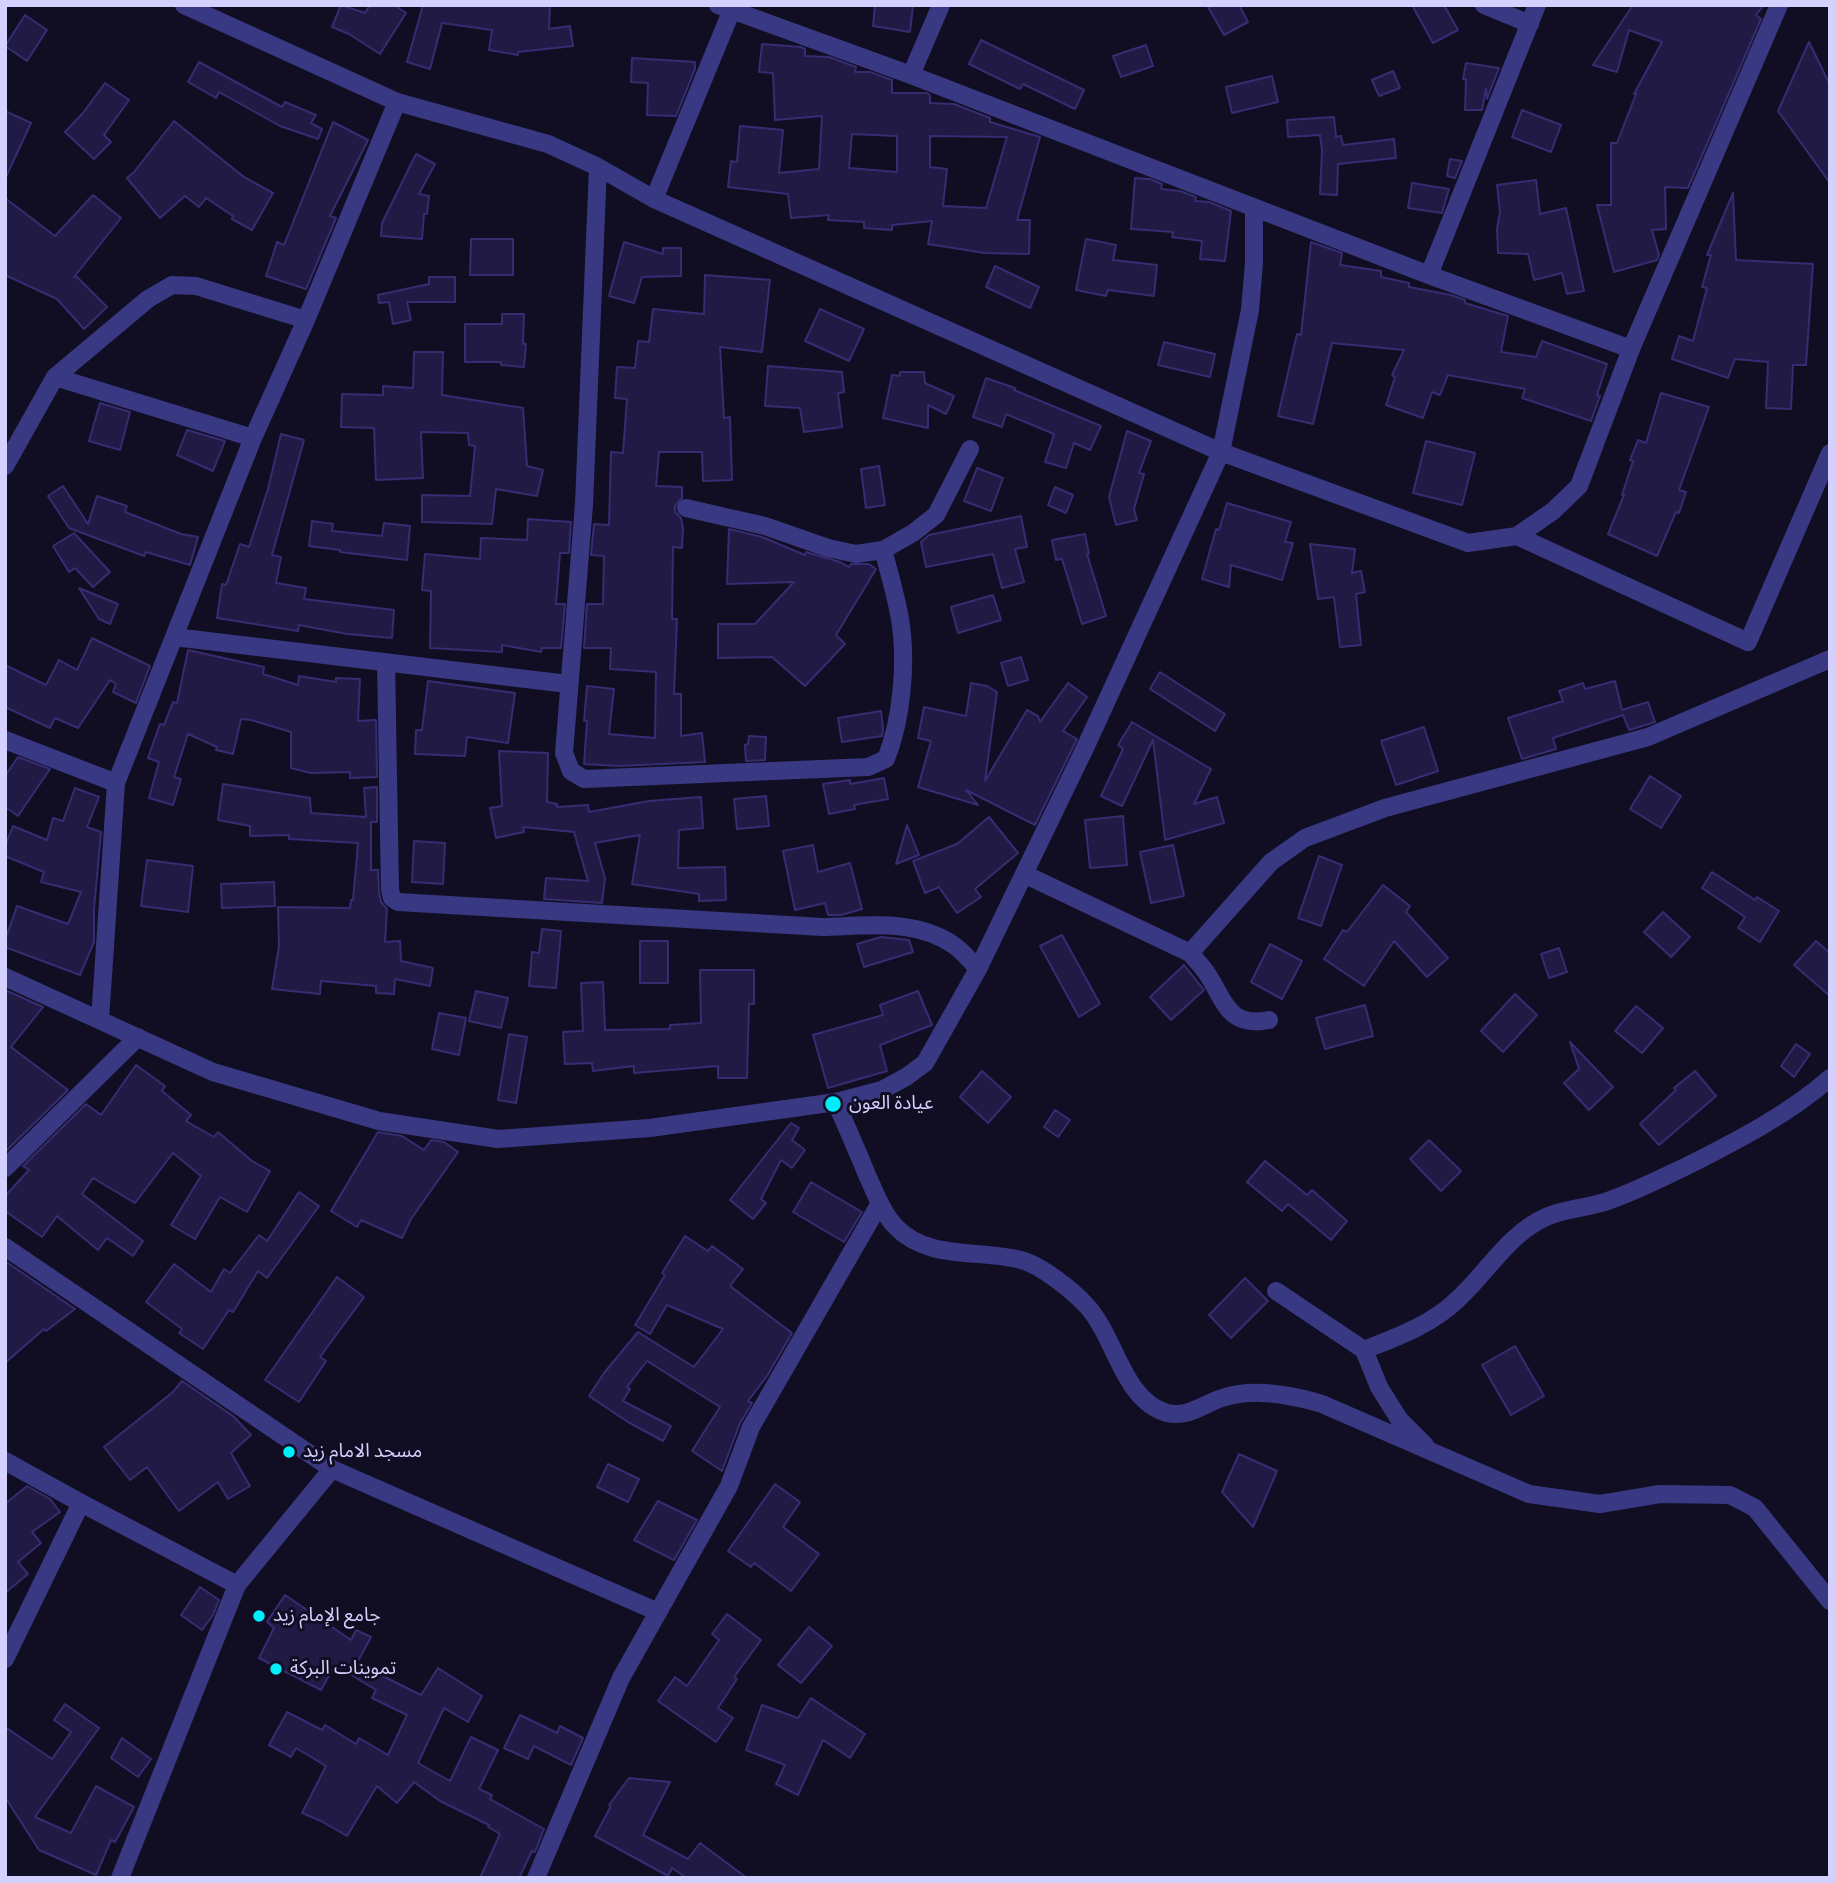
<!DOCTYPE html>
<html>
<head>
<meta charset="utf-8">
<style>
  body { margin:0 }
  #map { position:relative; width:1835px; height:1883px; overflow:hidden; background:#110e24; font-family:"Titillium Web",sans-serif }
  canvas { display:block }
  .frame { position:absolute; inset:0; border:7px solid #d5d1ff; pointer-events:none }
</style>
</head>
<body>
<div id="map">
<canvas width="1835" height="1883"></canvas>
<div class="frame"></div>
</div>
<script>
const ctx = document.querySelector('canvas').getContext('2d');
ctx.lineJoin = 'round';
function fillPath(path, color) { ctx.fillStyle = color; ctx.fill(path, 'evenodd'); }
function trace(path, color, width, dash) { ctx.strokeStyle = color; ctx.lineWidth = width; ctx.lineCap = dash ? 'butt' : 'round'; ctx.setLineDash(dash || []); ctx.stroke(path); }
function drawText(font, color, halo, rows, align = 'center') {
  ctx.font = font + ' "Titillium Web","Noto Sans Arabic",sans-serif'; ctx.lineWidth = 6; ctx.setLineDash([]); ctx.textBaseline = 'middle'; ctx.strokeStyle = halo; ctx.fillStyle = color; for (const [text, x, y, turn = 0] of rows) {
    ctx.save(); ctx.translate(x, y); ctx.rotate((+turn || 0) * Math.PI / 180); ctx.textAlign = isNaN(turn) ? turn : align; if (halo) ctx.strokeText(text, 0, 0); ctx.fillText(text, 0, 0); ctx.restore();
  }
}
const building = new Path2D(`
  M341,5l24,8 5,-8h24l12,8 -26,41 -31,-20 -17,-7z
  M423,5h127l-1,24 21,-3 3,20 -55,6v3l-29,-5 3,-20 -50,-7 -12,46 -23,-7z
  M875,5h38l-3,27 -37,-6z
  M1207,5h32l9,17 -24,13z
  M1412,5h32l14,25 -25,13z
  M1633,5h131l-8,10 5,4 -73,169 -23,-1 1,42 -14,1 7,25 -2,5 -43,12 -17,-67h14v-62h6l19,-49h-2l28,-52 -33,-12 -12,42 -24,-7z
  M25,15l22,15 -20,31 -22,-15z
  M981,40l103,50 -9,19 -52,-25 -3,5 -51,-25z
  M1809,42l21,43v98l-52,-72z
  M762,44l39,3 4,2v7l24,1 27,10 -1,5h15l22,8v13h35l3,2v8l24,1 36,14v4l50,15 -23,83h13l-1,34 -44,-1 -57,-9 4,-23 -40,4v5l-28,-2v-6l-36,-2 1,-5 -38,3 -3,-24 -60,-7 3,-26 6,1 3,-36 43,4 -4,43 40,-4 3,-53 -47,4 -2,-47 -14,-1zM852,134l45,2v36l-48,-4zM930,136l77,1 -21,71 -43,-2 4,-37 -17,-2z
  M1146,45l7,21 -32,11 -8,-21z
  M632,58l63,4v7l-19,47 -29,-1 1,-32 -17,-1z
  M199,62l83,45 3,-5 31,13 -5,8 11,6 -4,10 -38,-13 -61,-34 -3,6 -28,-16z
  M1466,63l33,5 -12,31 -1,-10 -4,21h-17l1,-31h-3z
  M1393,71l7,17 -21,8 -7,-16z
  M1272,76l6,26 -46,11 -6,-26z
  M105,83l24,17 -25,35 7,7 -17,17 -29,-27 18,-19z
  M1522,110l39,15 -10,27 -39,-15z
  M5,111l26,12 -26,56z
  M1334,117l2,20 5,-1 2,9 51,-6 2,19 -58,6 -1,31 -17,-1 2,-43 -2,-16 -32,2 -1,-17z
  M174,121l70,56 29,16 -21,37 -20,-11 1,-3 -27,-18 -7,9 -14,-11 -25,22 -33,-40 7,-6z
  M333,122l35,18 -38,76 6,2 -30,71 -40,-13 11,-34 7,3z
  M416,154l19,10 -16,30 10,2 -2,18h-3l-2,25 -41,-3 1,-13z
  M1450,159l12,2 -7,17 -8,-2z
  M1135,178l15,1 12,5 -1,5 19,2 16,6 -1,4 14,1 22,9 -6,50 -25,-2 2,-18 -30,-4 1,-5 -42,-3z
  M1536,180l4,34 26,-6 18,83 -17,3 -5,-21 -28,7 -6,-26 -30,-1 -1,-24 3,-17 -3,-27z
  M1412,183l37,6 -7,24 -34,-5z
  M1733,193l3,67 77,4 -7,101h-13l-2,44 -25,-1 2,-46 -33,-3 -7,19 -56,-19 7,-23 14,5 14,-53 -5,-1 9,-32h-4z
  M93,195l28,23 -47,59 2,-1 31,31 -23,22 -27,-30 -52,-24v-77l50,38z
  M471,239h42v36h-43z
  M1086,239l30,6 -3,15 44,5 -3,31 -46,-6 -2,6 -30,-6z
  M624,242l39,12v-6h18v28l-39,1 -8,26 -25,-7z
  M1311,242l31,11 -2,12 41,6v6l28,6v4l42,8 14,5v3l43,13 -7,36 35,5 6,-16 65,23 -10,31 3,1 -9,25 -69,-23 3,-9 -77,-14 -8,20 -8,-3 -9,26 -37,-13 9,-28 -3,-2 12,-25 -72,-7 -19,81 -35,-8 19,-82 4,1z
  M995,266l44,21 -9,21 -44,-21z
  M705,275l65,5 -8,72 -42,-5 4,71 6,-1 2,63 -29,1 -1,-29h-43l-3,34 26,1v11l-7,8v6l6,6 2,11 -1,19 -9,-1 -1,72h5l-3,75h7v42l21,-3 3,29 -87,4 -34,-2 3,-43h-3l3,-35 27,3 -5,45 46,4 1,-66 -46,-3 1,-21h-27l3,-44h16l1,-48 -13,-1 3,-31 15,1 2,-73 12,1 4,-54 -12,-1 2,-31 18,1 3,-27 11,1 4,-33 51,5z
  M429,277h26v25h-48l4,18 -18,4 -4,-22 -10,1 -1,-8 51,-11z
  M820,309l44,20 -15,32 -44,-20z
  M502,314h22l-1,30h3l-2,23 -23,-2v-3h-36v-38h37z
  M1164,342l51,12 -5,23 -52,-12z
  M414,352h29l-1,43 81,13 4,58 16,4 -6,26 -41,-7 -4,35 -70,-2v-27l48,1 5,-50 -6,-1 -1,-12 -47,-1 2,46 -47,2 -2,-52 -33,-1 1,-33 41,1v-9l30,2z
  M768,366l74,6 2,20 -6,1 4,34 -38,5 -4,-24 -35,-2z
  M900,372h24l1,11 29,13 -8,18 -18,-9v23l-45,-10 9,-43 8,1z
  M986,378l29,10 -1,2 87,36 -11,24 -16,-7 -8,25 -21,-6 9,-28 -48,-20 -4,13 -29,-10z
  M1661,393l48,14 -30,83 7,2 -7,21 -3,-1 -19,44 -49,-22 16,-39h-2l11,-34 -3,-1 8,-20 8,3z
  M100,403l30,9 -10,38 -31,-9z
  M187,430l38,11 -12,30 -36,-16z
  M1127,431l24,10 -12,32 5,1 -10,35 3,11 -21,5 -7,-28z
  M281,434l23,6 -32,115 9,2 -5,26 30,5 -2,11 90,11 -2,28 -45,-4 -48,-9 -1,6 -81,-13 5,-34 4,1 14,-41 9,3 19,-58z
  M1426,441l49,12 -13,52 -49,-12z
  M879,466l6,39 -19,3 -5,-39z
  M977,468l26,10 -12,33 -27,-10z
  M63,486l25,38 9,-28 30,10 -2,6 56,22 17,3 -8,28 -44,-13 -2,4 -75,-28 -21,-32z
  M1055,487l18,8 -7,18 -18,-8z
  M1227,503l64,19 -6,20 8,1 -11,37 -51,-15 -2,22 -27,-8 14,-50 3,1z
  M1021,516l6,31 -12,2 9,33 -22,6 -9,-34 -67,13 -5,-25 8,-7z
  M528,519l43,3 -2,31h-9l-4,51h9l-4,44h-19l-1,4 -39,-7v7l-72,-4 1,-57 -9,-1 3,-36 55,5 1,-21 46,2z
  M312,521l21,3 -1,7 50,5 2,-13 26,3 -3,34 -67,-8v-2l-31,-4z
  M729,529l33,8 43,18 1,-3 34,10 9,5 2,-3h18l7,5 -40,66 9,9 -40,42 -33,-29 -54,1v-34h37l39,-42 -67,2z
  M74,533l36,39 -17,15 -18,-19 -6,4 -16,-26z
  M1085,534l4,20h-2l19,62 -24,8 -20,-65 -6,1 -4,-20z
  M1310,544l45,5 -3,24 9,-2 4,21 -9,2 5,51 -21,2 -6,-50 -16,2z
  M79,588l39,16 -8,20 -11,-5z
  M993,595l8,25 -43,13 -7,-26z
  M92,638l58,28 -14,37 -23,-11 3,-8 -6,-4 -32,48 -23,-10 -5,10 -45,-21v-42l41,20 13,-25 18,10z
  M188,650l76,17 -1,7 35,11 1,-9 37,6v-4l24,1 -2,42 18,-1 1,57 -27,1v-6l-39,1 -20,-5v-36l-40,-12 -10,-1 -8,35 -17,-4 1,-3 -29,-13 -14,43 7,2 -8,26 -24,-7 10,-36 -11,-4 12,-34 4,1 9,-23 4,1z
  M1021,657l7,23 -20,6 -7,-23z
  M1160,672l65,42 -10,17 -65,-42z
  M428,681l87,12 -7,50 -41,-6 -2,19 -50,-2 1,-24h6z
  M1615,681l7,29 26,-8 7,20 -26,8 -6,-15 -70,23 3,11 -34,10 -14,-41 55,-17 -4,-10 24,-8 2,6z
  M971,683l16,3 10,6 -12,89 42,-71 11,6 2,6 28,-39 19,14 -24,34 14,8 -42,86 -69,-35 12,15 -60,-18 13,-46 -13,-3 6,-31 42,9z
  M881,711l2,18 -1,7 -40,6 -4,-24z
  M1132,722l79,47 -17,35 23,-7 7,26 -59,17 -12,-100 -31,66 -21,-10 22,-47 -5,-4z
  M1424,727l14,44 -42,14 -15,-44z
  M749,736l17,1 -1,23 -19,1 -1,-16 3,-1z
  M499,751l49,2 -1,49 10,2v3l31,-2 1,7 60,-11 52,-4 2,31 -24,2 -1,38 47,-1 1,33 -27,1v-7l-67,-10 8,-49 -45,8 10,35 -3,25 -58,-4 2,-21 42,3 -14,-49 -51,-5 1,5 -28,6 -6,-30 12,-2z
  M18,757l32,12 -32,47 -13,-9v-31z
  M1650,776l31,20 -20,32 -31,-19z
  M884,778l4,21 -34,6 1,4 -26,5 -6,-30 27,-4v4z
  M223,784l87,14 1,15 55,4 -2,-29 13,-1v35h-6v48h7l1,23 2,9 6,7 -2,33 15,-1 1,20 32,7 -3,18 -35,-7 -1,15 -18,-1v-7l-55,-5 -1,13 -48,-5 7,-43 -1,-39 72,1 1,-8h2l5,-57 -69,-4v-4l-39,1v-10l-32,-6z
  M75,788l24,9 -12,30 14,5 -7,77v33l-14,33 -75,-28v-7l12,-34 51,18 13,-32 -40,-10 3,-10 -39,-16v-10l8,-20 34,14 6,-22 10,3z
  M766,796l3,30 -32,3 -3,-30z
  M1123,816l4,49 -37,3 -5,-48z
  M989,817l29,36 -43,36 6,8 -24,16 -18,-26 -14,6 -12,-32 44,-17z
  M907,825l12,30 -23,9z
  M414,841l31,2 -2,41 -31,-2z
  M813,845l5,27 32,-9 12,46 -21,6h-13l-3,-12 -30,7 -12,-59z
  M1173,845l11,51 -33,7 -11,-51z
  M1319,856l23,9 -21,61 -23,-8z
  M147,860l46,6 -5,46 -47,-6z
  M1712,872l43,28 2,-3 22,14 -19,31 -22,-14 7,-11 -43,-29z
  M274,882l1,24 -53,2 -1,-24z
  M1383,885l27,21 -4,6 42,46 -21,19 -33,-36 -30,45 -40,-27 19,-29 4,2z
  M1663,912l27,25 -19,20 -27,-25z
  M542,929l19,2 -5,57 -27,-2 3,-34 7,1z
  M1062,935l38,69 -21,13 -39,-71z
  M881,937l28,3 4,12 -49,15 -7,-23z
  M640,941h28v42h-28z
  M1816,941l14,12v43l-36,-31z
  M1270,944l32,17 -20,38 -31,-17z
  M1559,948l8,24 -18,6 -8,-24z
  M1184,965l20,25 -33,30 -21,-23z
  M700,970h54v34h-5l-2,74h-29v-12l-84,7v-7l-41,5 -1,-8 -27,1 -2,-32 20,-1 -2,-48 22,-1 2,48 65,-1v-4l31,-2z
  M5,990l38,17 -32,40 57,43 -63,62z
  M476,991l32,7 -7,30 -32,-7z
  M918,991l14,34 -52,20 7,26 -59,17 -15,-53 70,-20 -3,-10z
  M1515,994l22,21 -34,37 -22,-21z
  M1365,1005l8,31 -48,13 -9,-31z
  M1636,1006l27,22 -21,25 -27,-22z
  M439,1013l27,5 -7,37 -27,-6z
  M509,1034l18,3 -11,66 -18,-3z
  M1570,1042l43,45 -24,23 -25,-27 15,-14z
  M1796,1044l14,10 -16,23 -13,-11z
  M136,1065l29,21 -3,5 29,24 -5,6 28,16 4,-5 34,29 18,10 -23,41 -27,-15 -25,42 -24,-14 30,-49 -28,-23 -38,50 -42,-25 -11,16 61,47 -10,15 -26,-18 -9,12 -41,-34 -15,21 -37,-26v-15l24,-26 -6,-4 63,-62 15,11z
  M982,1071l29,26 -23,26 -28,-26z
  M1695,1071l21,25 -57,49 -19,-21 36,-34 -2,-2z
  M1055,1110l15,10 -12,17 -14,-10z
  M791,1123l8,5 -7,12 13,10 -13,18 -11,-8 -20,39 5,4 -13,16 -23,-19z
  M378,1132l24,4 22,14 7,-10 13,2 14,10 -47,67 -9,19 -41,-18 -4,7 -26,-16z
  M1429,1140l32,31 -20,20 -31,-32z
  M1265,1161l42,34 5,-5 35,31 -16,19 -43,-36 -6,7 -35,-29z
  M811,1182l51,30 -18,30 -51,-30z
  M299,1192l20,14 -52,72 -9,-7 -25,41 -4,-2 -26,39 -24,-16 3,-4 -36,-27 28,-38 37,28 13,-23 6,4 29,-38 8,6z
  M685,1236l23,15 4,-5 31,23 -13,17 62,47 -25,43 -19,25 4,2 -12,20 -18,48 -30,-20 28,-44 -73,-46 -20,26 3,2 -7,12 48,25 -8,15 -35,-19 -39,-26 15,-23 34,-41 56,35 29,-38 -56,-24 -17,29 -15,-9 30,-50 -3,-2z
  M5,1261l70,48 -29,22 -2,-2 -39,34z
  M337,1277l27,20 -44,60 6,4 -27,41 -34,-22z
  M1245,1278l23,23 -37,37 -22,-23z
  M1515,1346l29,50 -33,19 -29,-50z
  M182,1381l51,35 18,19 -20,18 19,33 -22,13 -10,-17 -39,29 -32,-44 -17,13 -26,-33 69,-55z
  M1239,1454l38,17 -24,56 -31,-35z
  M608,1464l31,15 -11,23 -31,-15z
  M775,1484l25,18 -17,25 36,27 -28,37 -37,-28 -3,4 -23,-16z
  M27,1486l23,13 10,13 -28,20 9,11 -23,19 10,12 -23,19v-89z
  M658,1501l39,19 -23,40 -40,-20z
  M200,1587l19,13 -6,15 -11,15 -21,-15z
  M285,1595l66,45 5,-10 15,7 -14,26 64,32 17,-27 44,28 -14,26 -24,-14 -26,55 32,18 21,-44 27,13 -19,39 13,6 -2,4 54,30 -9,23 -3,-1 -13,27h-39l20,-44 -12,-7 1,-2 -49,-24 -26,-19 -17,21 -20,-17 -30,50 -26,-15 -19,-8 24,-47 -30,-18 -5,9 -22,-12 18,-33 35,18 3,-5 31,19 3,-6 29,17 19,-40 -35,-17 4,-8 -41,-25 -14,25 -62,-32 15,-30 -7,-6z
  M727,1614l34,26 -27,37 3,2 -19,29 15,10 -17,24 -58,-41 17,-24 12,9 32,-46 -7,-6z
  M809,1627l23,19 -31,37 -23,-18z
  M811,1698l54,36 -15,24 -27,-18 -25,55 -22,-11 9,-19 -39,-15 16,-45 36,13z
  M65,1704l34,24 -64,89 36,16 25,-47 38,21 -19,35 -4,-2 -15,35 -57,-25 -34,-53v-70l47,32 19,-27 -17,-12z
  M520,1715l37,18 3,-7 23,12 -12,27 -37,-19 -6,13 -24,-11z
  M122,1738l29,21 -13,18 -27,-19z
  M629,1778l41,4 -27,53 45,24 12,-16 47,35h-60l-15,-10 -4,8 -73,-40 16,-30 -2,-1z`);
fillPath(building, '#211a45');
trace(building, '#372c71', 2);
trace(new Path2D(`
  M184,5l213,97 151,42 50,23 56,32 567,253 247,91 49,-7 36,-25 26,-25 52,-137
  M718,5l193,70 518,200 202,74 148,-344
  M1484,5l46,19
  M911,75l30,-70
  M598,167l-14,337 -20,249 7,18 13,8 284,-12 18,-8c16,-40 21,-97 14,-140 -4,-23 -11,-47 -17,-69
  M654,199l77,-187
  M1429,275l108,-270
  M55,377l198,61
  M5,466l50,-89 93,-78 24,-14 24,1 110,34
  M686,508l79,18 63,22 28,6 27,-4 30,-17 23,-18 34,-66
  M1517,536l231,106 82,-189
  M174,637l394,47
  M386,662l4,228 2,8 6,4 424,25c44,-1 94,-9 133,19 8,6 16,15 23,23
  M5,740l111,43
  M1024,874l166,79c6,7 13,14 18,22 17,27 21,53 61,45
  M1190,953l81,-91 34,-24 80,-30 263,-71 182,-78
  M5,977l208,95 166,49 119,18 152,-11 186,-26 46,-12 24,-13 19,-14 53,-94 107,-221 136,-296 29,-142 4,-47v-55
  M100,1020l16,-237 137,-345 53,-118 91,-218
  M836,1102c10,24 21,48 31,73 8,17 15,37 28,51 32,35 86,23 126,34 20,5 52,31 65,45 30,32 37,96 81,108 22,5 36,-9 55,-15 32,-11 70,-3 100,6l207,90 71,10 60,-10 70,1 25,13 75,93
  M5,1168l133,-131
  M5,1247l327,222
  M1276,1291l88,59 15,37 20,32 26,26
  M1364,1350c33,-13 67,-25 93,-50 30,-27 51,-66 89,-83 20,-9 46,-9 67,-18 28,-10 55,-24 82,-37 47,-24 95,-49 135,-84
  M5,1461l76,42 156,82 -117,293
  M237,1585l95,-116 326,143
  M5,1659l76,-156
  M536,1878l85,-200 108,-192 22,-59 129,-224`), '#393983', 18);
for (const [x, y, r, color] of [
  [833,1104,9,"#00edfc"],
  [289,1452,7,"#00edfc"],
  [259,1616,7,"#00edfc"],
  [276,1669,7,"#00edfc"]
]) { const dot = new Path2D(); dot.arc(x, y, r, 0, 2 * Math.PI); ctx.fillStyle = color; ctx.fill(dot); trace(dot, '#110e24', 2.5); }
drawText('19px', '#d5d1ff', '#110e24', [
  ["عيادة العون",849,1104],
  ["مسجد الامام زيد",303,1452],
  ["جامع الإمام زيد",273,1616],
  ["تموينات البركة",290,1669]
], 'left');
</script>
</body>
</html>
